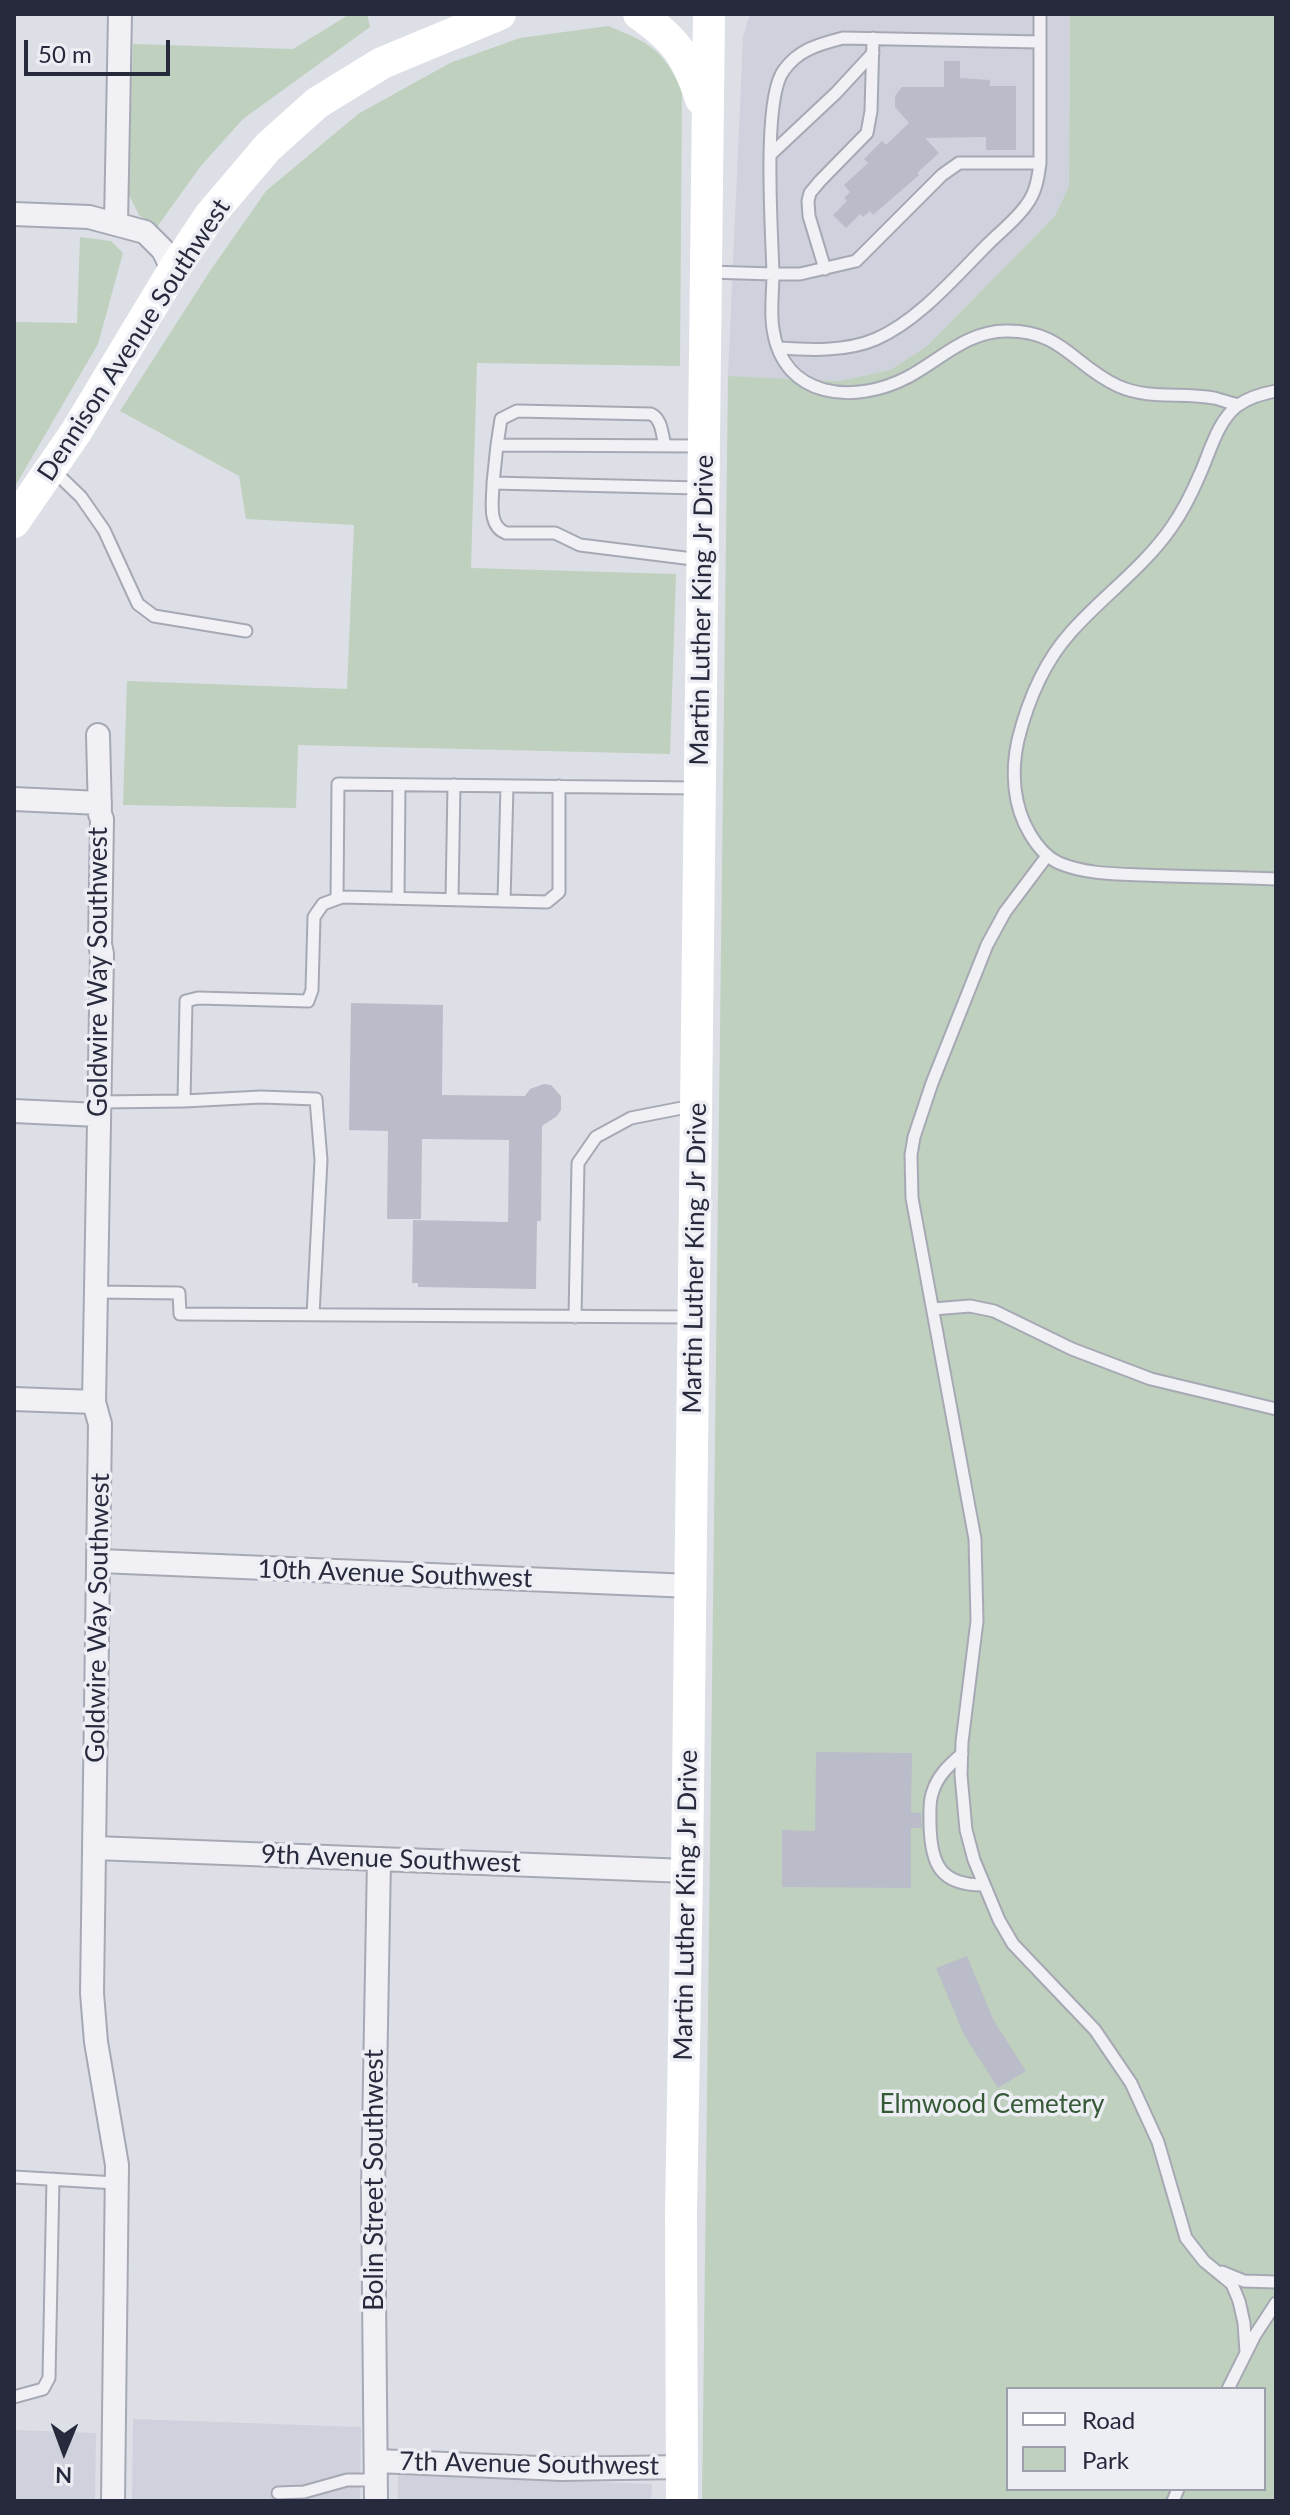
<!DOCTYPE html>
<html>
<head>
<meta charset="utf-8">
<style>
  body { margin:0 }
  #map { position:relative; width:1290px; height:2515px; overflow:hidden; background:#dddfe7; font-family:Lato,sans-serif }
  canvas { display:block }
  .frame { position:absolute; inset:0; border:16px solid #272a3d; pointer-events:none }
  .legend { position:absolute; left:1006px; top:2387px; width:260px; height:104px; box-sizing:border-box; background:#eceef4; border:2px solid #9da0ab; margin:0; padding:10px 14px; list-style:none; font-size:24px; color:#272a3d }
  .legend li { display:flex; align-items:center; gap:16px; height:40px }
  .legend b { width:40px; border:2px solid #9da0ab }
  .north { position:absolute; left:24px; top:2411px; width:80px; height:80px; -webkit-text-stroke:6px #eceef4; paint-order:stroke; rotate:181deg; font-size:22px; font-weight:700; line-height:32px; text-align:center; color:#272a3d }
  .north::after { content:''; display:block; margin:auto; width:28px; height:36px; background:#272a3d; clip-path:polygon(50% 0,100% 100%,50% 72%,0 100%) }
  .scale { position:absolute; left:24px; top:40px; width:146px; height:36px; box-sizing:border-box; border:4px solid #272a3d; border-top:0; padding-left:10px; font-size:24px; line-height:28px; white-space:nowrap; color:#272a3d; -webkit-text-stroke:6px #eceef4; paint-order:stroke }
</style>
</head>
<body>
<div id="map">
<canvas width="1290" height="2515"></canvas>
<div class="frame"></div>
<ul class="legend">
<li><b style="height:10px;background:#fff"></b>Road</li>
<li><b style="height:22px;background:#bfd0be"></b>Park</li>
</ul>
<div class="north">N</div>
<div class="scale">50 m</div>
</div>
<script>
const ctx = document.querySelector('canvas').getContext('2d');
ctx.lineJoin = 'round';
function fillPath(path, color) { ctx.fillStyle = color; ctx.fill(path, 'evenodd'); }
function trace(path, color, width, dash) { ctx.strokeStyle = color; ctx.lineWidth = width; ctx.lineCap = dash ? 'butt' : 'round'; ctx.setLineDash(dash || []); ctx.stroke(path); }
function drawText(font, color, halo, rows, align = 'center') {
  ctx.font = font + ' Lato,sans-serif'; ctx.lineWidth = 7; ctx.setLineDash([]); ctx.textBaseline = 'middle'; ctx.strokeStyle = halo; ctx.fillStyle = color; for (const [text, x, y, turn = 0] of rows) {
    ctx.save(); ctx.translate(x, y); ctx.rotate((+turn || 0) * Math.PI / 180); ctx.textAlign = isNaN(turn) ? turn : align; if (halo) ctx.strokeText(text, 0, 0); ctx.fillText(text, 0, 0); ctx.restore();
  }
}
fillPath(new Path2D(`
  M752,14h318l-1,172 -14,30 -128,130 -37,24 -50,11 -112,-5 15,-339 5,-18z
  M133,2419l228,8 -1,74h-228z
  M14,2430l82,3 -1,68h-81z
  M398,2475l254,9 -1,17h-253z`), '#cfd1dc');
fillPath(new Path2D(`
  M350,14h17l3,13 -127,92 -43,48 -43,60 -18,-12 -11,-22 5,-149 160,5z
  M1070,14h206v2487h-574l26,-2125 112,5 50,-11 37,-24 128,-130 14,-30zM1008,2389h256v100h-256z
  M608,26c42,17 53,22 74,63l-2,277 -203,-3 -6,205 205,6 -6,180 -372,-9 -2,63 -173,-3 4,-124 220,8 7,-164 -108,-6 -7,-43 -119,-65 90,-140 56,-80 92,-77 92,-51 70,-25z
  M80,237l31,4 12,12 -25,91 -84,144v-166l63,1z`), '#bfd0be');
fillPath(new Path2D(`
  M944,61h16v17l30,2v6h26v64h-30v-13l-61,1 14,15 -22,20 2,2 -46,40 -3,-4 -7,6 -3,-3 -14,14 -13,-13 14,-14 -3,-3 6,-6 -6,-7 24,-22 -4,-4 18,-18 4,4 23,-22 -14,-16v-11l7,-9h42z
  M351,1003l92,2 -1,90 83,1 5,-7 14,-5 7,1 10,11v14l-4,6 -15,10 -1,95h-4l-1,68 -118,-2v-4h-6l1,-63 95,2 1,-82 -87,-1 -1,80h-34l1,-88 -39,-1z
  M816,1752l96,1 -1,59 10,1 1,15h-11v60l-129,-1v-57l33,1z
  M967,1956l27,65 32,50 -28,17 -34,-53 -28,-67z`), '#babdc9');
const service = new Path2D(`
  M771,154l65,-61 37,-40
  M1040,163h-81l-17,12 -86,86 -56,13h-27c-1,-41 -11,-176 11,-204 15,-21 36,-26 59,-32l197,4
  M825,269l-16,-53 -1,-15 2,-8 10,-12 47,-48 4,-22 2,-73
  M709,272l64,2c0,17 -3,37 0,55 10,70 82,76 135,48 32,-17 59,-46 98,-46 56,-1 68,35 112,55 31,14 64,6 96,12 8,2 16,5 24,7
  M778,348c31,2 68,4 98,-9 42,-18 80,-63 112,-95 13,-13 29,-25 39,-40 9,-12 11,-26 13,-41v-149
  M1276,391c-14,3 -27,6 -39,15 -20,16 -27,46 -37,68 -8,19 -17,37 -29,54 -28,40 -68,68 -100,104 -28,31 -43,68 -53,108 -7,31 -5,66 12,94 7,12 16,23 29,29 26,11 56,11 84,12 44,2 89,2 133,4
  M497,445l4,-26 16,-8 134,3c11,5 11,21 14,32
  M52,469l29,28 23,33 34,74 16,12 92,15
  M493,483l4,-38 203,1
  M699,488l-206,-5c0,17 -6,43 13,50h49l25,12 121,15
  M1047,856l-42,56 -18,33 -55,138 -18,54 -3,18 1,43 63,341 2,82 -15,121 -1,33 5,55 8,30 25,60 14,24 82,86 36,53 27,59 28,96 18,23 28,23 7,17 5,22 2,29
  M398,898l1,-113
  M337,899l1,-115 358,4
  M452,899l2,-114
  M504,901l3,-115
  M184,1101l77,-4 55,2 5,61 -8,155
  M99,1102l85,-1 2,-100 12,-3 110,3 4,-11 2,-73 9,-13 19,-7 205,5 12,-10v-106
  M96,1292l83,1 1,21 509,3
  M933,1309l37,-3 24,5 78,38 79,30 125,30
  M575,1317l3,-154 18,-26 35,-19 61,-12
  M962,1754c-13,11 -25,22 -30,40 -3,9 -2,21 -2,31 1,39 10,60 53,60
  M14,2177l102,6
  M1222,2272l22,9 32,1
  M1228,2389l27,-54 21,-32
  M14,2397l29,-8 6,-11 4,-199
  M278,2493l26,-1 43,-12h29
  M1173,2501l5,-12`);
const minor = new Path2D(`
  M14,214l75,3 56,15 18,18 10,21
  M116,224l4,-210
  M98,735l2,79 2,5 -2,125 2,10 -8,448 6,22 -8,569 4,49 21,123 -4,336
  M14,799l86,4
  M14,1111l84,4
  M14,1399l80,3
  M100,1561l591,25
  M95,1848l592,23
  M377,2461l185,8 120,-2
  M376,2501l-3,-311 6,-331`);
trace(service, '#a6a9b4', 15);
trace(minor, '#a6a9b4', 26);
trace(service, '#f0f0f5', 11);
trace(minor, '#f0f0f5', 22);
trace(new Path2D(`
  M639,14c37,26 48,42 62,85
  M14,522l62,-90 97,-161 38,-57 57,-67 49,-44 65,-40 118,-49
  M682,2501l-1,-288 6,-342 22,-1857`), '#fff', 32);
drawText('26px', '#272a3d', '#eceef4', [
  ["Dennison Avenue Southwest",134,340,-57],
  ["Martin Luther King Jr Drive",702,610,-89],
  ["Goldwire Way Southwest",99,972,-90],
  ["Martin Luther King Jr Drive",695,1258,-89],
  ["10th Avenue Southwest",395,1574,2],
  ["Goldwire Way Southwest",98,1618,-89],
  ["9th Avenue Southwest",391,1859,2],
  ["Martin Luther King Jr Drive",686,1905,-89],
  ["Bolin Street Southwest",375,2180,-90],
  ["7th Avenue Southwest",529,2464,1]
]);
drawText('26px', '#355835', '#eceef4', [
  ["Elmwood Cemetery",992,2105]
]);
</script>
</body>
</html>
